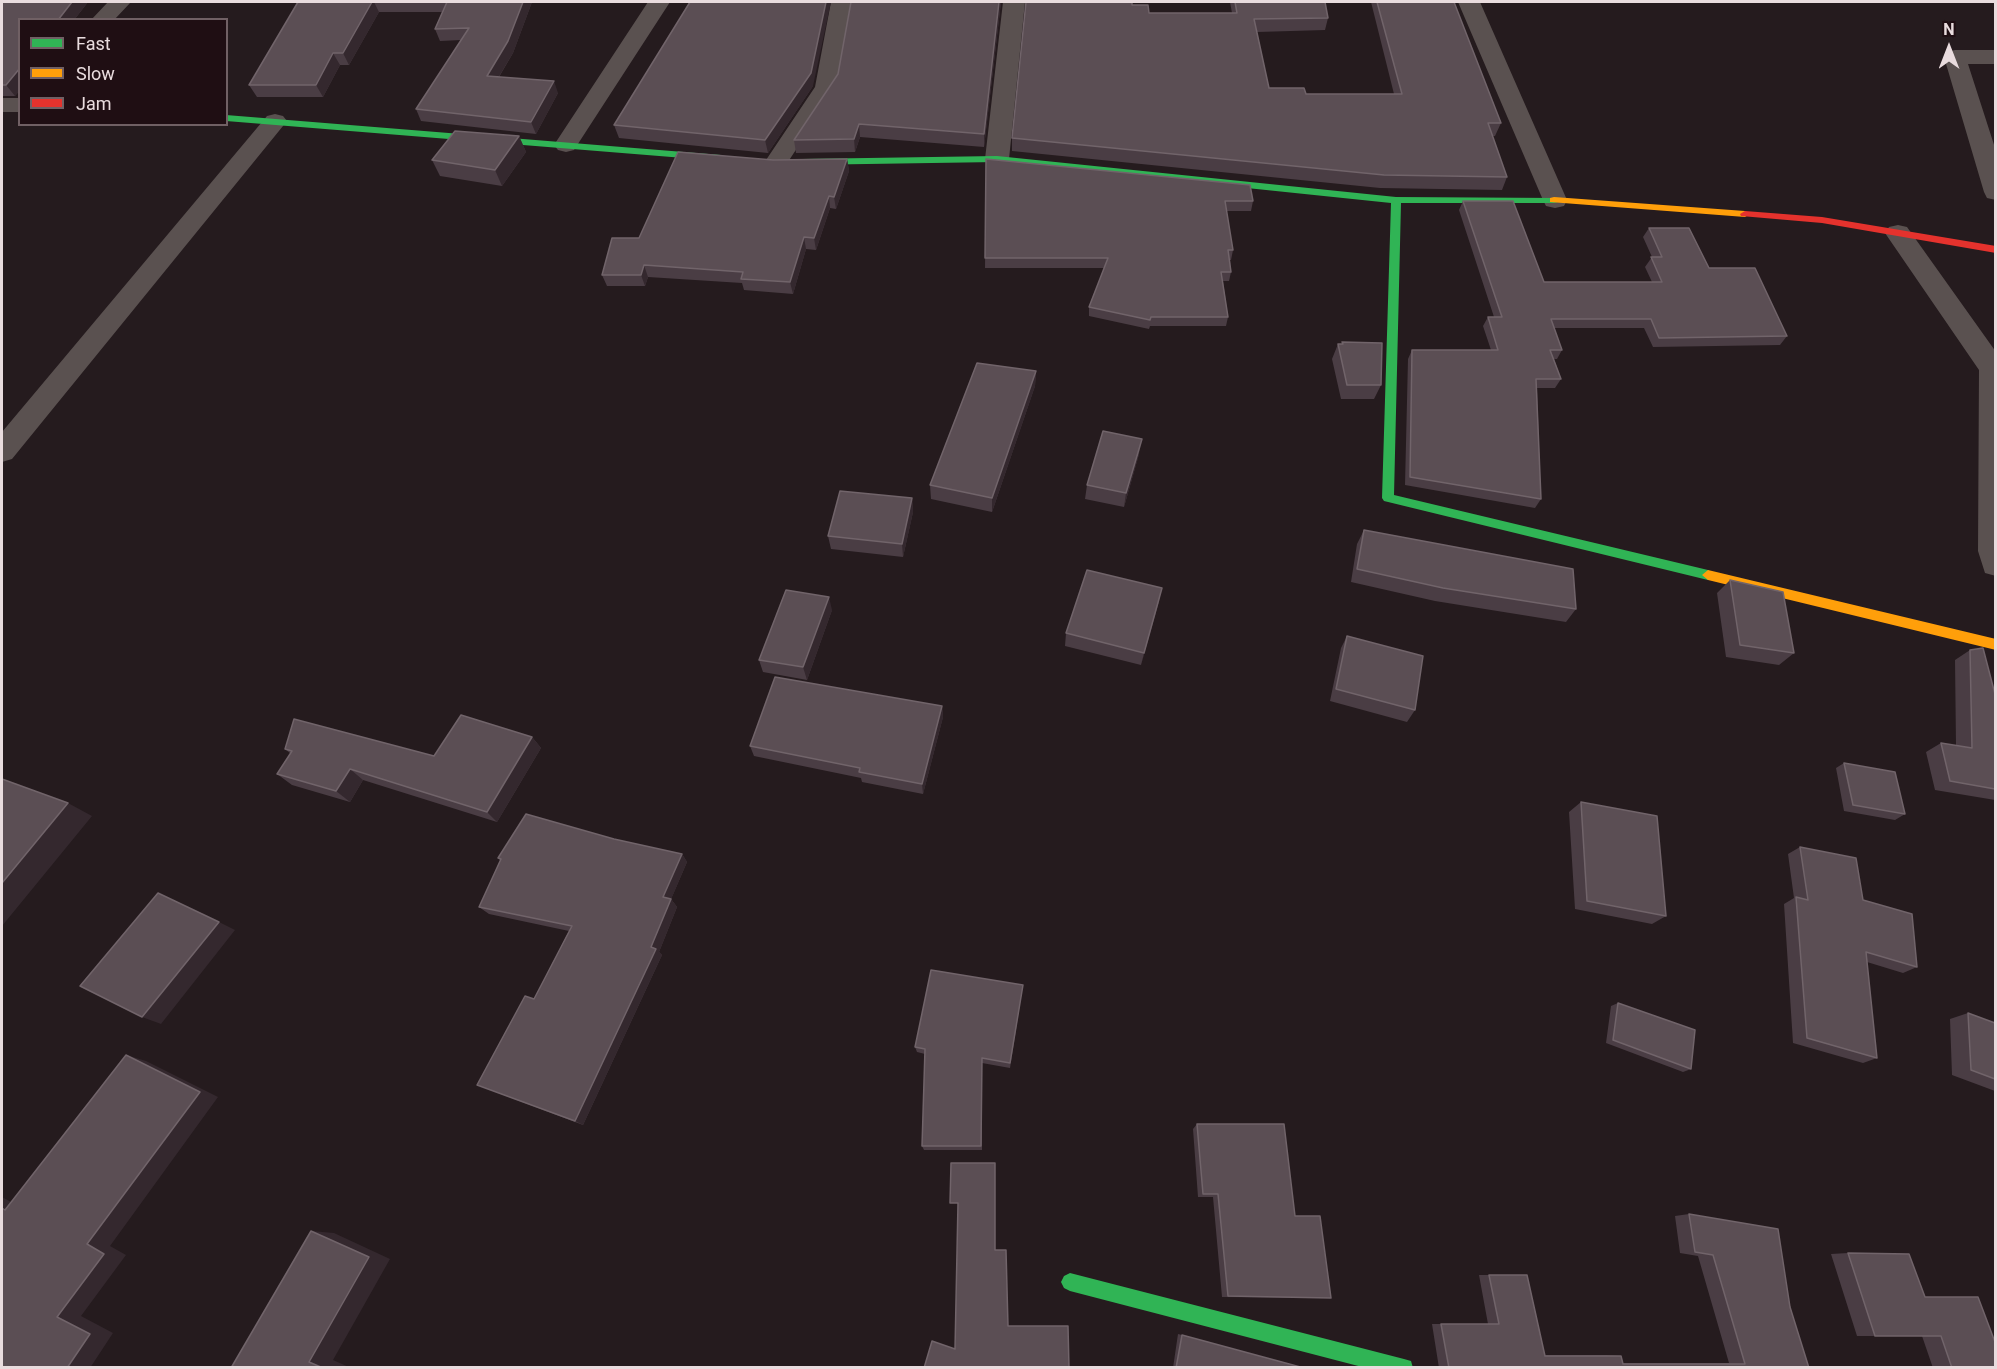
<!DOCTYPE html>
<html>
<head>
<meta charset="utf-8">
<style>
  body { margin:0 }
  #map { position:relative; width:1997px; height:1369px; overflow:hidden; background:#251b1e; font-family:Roboto,sans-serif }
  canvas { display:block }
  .frame { position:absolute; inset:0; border:3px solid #e9dcde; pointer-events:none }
  .legend { position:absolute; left:18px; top:18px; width:210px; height:108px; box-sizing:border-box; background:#1f0e13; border:2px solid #706064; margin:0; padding:8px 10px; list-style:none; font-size:18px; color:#e9dcde }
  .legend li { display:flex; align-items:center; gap:12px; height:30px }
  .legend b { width:30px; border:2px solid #706064 }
  .north { position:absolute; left:1919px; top:18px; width:60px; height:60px; -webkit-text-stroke:4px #1f0e13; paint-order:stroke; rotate:0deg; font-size:16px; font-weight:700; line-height:24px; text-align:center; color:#e9dcde }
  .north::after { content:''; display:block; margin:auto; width:21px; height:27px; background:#e9dcde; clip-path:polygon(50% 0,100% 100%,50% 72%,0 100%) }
</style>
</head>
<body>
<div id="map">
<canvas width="1997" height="1369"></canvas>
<div class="frame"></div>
<ul class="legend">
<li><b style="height:8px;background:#30b455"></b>Fast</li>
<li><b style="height:8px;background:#ff9f0a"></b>Slow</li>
<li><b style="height:8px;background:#e5322d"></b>Jam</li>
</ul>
<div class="north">N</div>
</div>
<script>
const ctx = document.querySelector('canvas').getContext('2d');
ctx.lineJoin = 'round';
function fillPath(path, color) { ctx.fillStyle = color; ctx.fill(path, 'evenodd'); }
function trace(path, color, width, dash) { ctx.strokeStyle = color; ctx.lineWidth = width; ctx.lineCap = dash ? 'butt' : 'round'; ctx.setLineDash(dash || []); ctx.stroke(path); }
fillPath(new Path2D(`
  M108,2h23l-17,18h-23z
  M648,2h22l-96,148 -8,2 -8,-2 -4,-5z
  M831,2h22l-16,85 -53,81 -8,2 -8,-2 -4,-5 51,-76z
  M1003,2h22l-16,157 -4,5 -8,2 -8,-2 -4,-5z
  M1458,2h22l87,198 -3,6 -9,2 -9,-2 -3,-6z
  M1955,50h41v14h-28l28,87v49l-9,-2 -3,-6 -40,-135 3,-5z
  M2,98h18v14h-18z
  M275,114l8,2 4,5 -4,5 -271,333 -10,3v-30l265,-316z
  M1898,225l9,2 89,125v224l-11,-3 -7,-22 1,-181 -94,-137 4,-6z`), '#5a5150');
fillPath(new Path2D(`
  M226,115l495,40 5,3 -5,3 -495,-40z
  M997,156l399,41 162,1v4l-4,1h-153l-7,292 314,75 6,5 -2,4 -4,1 -324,-79 -2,-3 9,-295 -394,-41 -195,3 -5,-3 5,-3z
  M1070,1273l334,86 7,2 2,7h-47l-296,-77 -6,-3 -3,-6 3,-6z`), '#30b455');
fillPath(new Path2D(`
  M1554,197l191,14 5,3 -5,3 -195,-15v-4z
  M1708,570l288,69v11l-288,-70 -6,-5z`), '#ff9f0a');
fillPath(new Path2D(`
  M1745,211l77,6 174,29v7l-174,-30 -81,-7 -1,-2z`), '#e5322d');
fillPath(new Path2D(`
  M2,2h86l-14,18h-54v70l-5,6h-13v1z
  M298,2h234l-19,51 -14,24 59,16 -22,41 -115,-13 -5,-12 45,-69 -21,1 -5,-12 7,-17h-63l-30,53h-9l-17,32h-66l-8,-12z
  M852,2h152h-3l-17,145 -124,-10 -5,15 -59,1 -2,-13 44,-66z
  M1230,2h95l3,16 -3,12 -68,2 12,56 37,6h88l-23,-92h83l47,121 -6,13h-3l15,41 -5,13 -122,-2 -368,-37v-13l120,-133 17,8h83z
  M813,86l-45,67 -149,-15 -5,-13z
  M519,136l7,16 -24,34 -62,-10 -8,-16z
  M847,159l2,12 -13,38 -6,-1 -14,42 -10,-1 -13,45 -49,-4 -2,-7 -94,-6 -3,9h-38l-5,-11 37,-37 134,-78z
  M986,159l267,42 -2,10h-25l7,39 -2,10h-1l1,12 -2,9h-6l5,36 -2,9h-76l-1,3 -60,-13v-9l15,-39h-119z
  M1463,201l81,81h108l-7,-15 7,-10 -9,-20 6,-9 60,40 78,68 -7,9 -127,2 -9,-19h-90l8,22 -5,9h-3l7,20 -6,9h-18l4,111 -6,9 -130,-23 3,-126 4,-9h79l-8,-24 5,-9h6l-35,-107z
  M1342,342l39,43 -7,14h-33l-9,-40 6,-15h4z
  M1036,371l-1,15 -43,126 -61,-13 -1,-14z
  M1139,454l-15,53 -39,-8 2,-14z
  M912,498l1,14 -10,45 -72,-8 -3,-13z
  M1364,530l212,79 -10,13 -131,-21 -84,-19 6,-38z
  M1730,580l64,73 -15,12 -53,-8 -9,-64z
  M1159,601l-18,64 -76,-19 1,-13z
  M832,610l-25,70 -44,-8 -4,-12z
  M1347,636l68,74 -8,12 -77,-21 11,-53z
  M1970,650l25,44v106l-60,-10 -9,-38 15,-9 15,3 -1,-86z
  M942,706l1,11 -20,77 -61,-12 -1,-4 -107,-22 -4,-10z
  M532,737l9,11 -44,74 -134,-42 -13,22 -58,-17 -15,-11 14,-20 -6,-5 149,7z
  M1844,763l61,51 -10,6 -51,-9 -8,-43z
  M1581,802l85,114 -14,8 -77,-15 -6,-97z
  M614,839l68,15 5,8 -16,37 6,8 -18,45 3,3 -79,170 -106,-40 57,-86 35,-68 -80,-17 -10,-7 22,-46 -3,-3z
  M1800,847l63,53 54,67 -14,6 -36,-11 10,96 -14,5 -70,-20 -9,-139 10,-6 -6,-44z
  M1023,985l-13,83 -28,-5v87h-58l-2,-4 3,-92 -8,-2 -2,-5z
  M1618,1003l73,66 -8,3 -77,-29 5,-37z
  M1968,1013l27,10v68l-43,-16 -2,-56z
  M1197,1124l98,92 36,82 -109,-1 -9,-100h-15l-5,-68z
  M1689,1214l101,93 19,61h-370l-7,-44h56l-9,-49h10l56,80h62l14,1 1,7h107l-31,-107 -18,-3 -5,-37z
  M1848,1253l77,44 70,71h-62l-11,-32h-65l-26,-82z
  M1178,1334l4,1 122,33h-131z`), '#4a3d44');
fillPath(new Path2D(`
  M72,2h16l-14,18h-16z
  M372,2h2l5,10 -30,53 -6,-12z
  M523,2h9l-19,51 -21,35 -5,-12z
  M826,2h5l-18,84 -45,67 -3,-13z
  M999,2h2l-17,145v-13z
  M333,53l7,12 -17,32 -7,-12z
  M20,68v22l-5,6 -9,-11z
  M554,81l4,12 -22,41 -5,-12z
  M859,124l1,13 -5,15 -1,-13z
  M519,136l7,16 -24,34 -7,-16z
  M847,159l2,12 -13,38 -2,-12z
  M829,196l1,12 -14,42 -2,-12z
  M804,237l2,12 -13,45 -3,-12z
  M644,265l4,12 -3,9 -4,-11z
  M1036,371l-1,15 -43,126v-14z
  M1142,439l-3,15 -15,53 2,-14z
  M912,498l1,14 -10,45 -1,-13z
  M1162,588l-3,13 -18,64 3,-12z
  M829,597l3,13 -25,70 -4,-13z
  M942,706l1,11 -20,77 -1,-10z
  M532,737l9,11 -44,74 -10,-10z
  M350,769l13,11 -13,22 -14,-11z
  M68,803l24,13 -90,110v-43z
  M682,854l5,8 -18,42 -6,-7z
  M671,899l6,8 -18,45 3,3 -79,170 -8,-4 76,-174z
  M219,922l16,8 -74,94 -19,-7z
  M126,1055l20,6 72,36 -108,149 16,9 -45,61 32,17 -23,35h-23l-10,-51 30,-73z
  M2,1197l27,15 -24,-2 -3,-2z
  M311,1231l23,2 56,26 -57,101 18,8h-28l-14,-6z`), '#34282e');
const building = new Path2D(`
  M2,2h70l-14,18h-38v48l-14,17h-4z
  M298,2h74l-29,51h-10l-17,32h-67z
  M447,2h76l-15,39 -21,35 67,5 -23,41 -115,-13 53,-81 -34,1z
  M690,2h136l-15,71 -46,67 -151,-15z
  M851,2h148l-15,132 -125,-10 -5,15 -60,1 44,-66z
  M1026,2h106v3h16l1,8h88l-2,-11h90l3,16 -74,1 15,69h35l2,6h96l-25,-92h77l47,121h-13l19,54 -123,-2 -372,-37z
  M455,131l64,5 -24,34 -63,-10z
  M678,152l95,8 74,-1 -13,38 -5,-1 -15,42 -10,-1 -14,45 -49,-3 2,-7 -99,-7 -3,10h-39l10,-37h27z
  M986,159l264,26 3,16h-28l8,49h-5l3,22h-10l7,45h-77l-1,3 -61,-13 19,-49h-123z
  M1463,201h50l31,81h118l-11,-25h11l-13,-29h40l20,40h46l32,68 -128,2 -8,-19h-100l11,31h-12l11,29h-25l5,120 -131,-22 2,-127h86l-10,-33h14z
  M1342,342l40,1 -1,42h-34l-9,-41h5z
  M977,363l59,8 -44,127 -62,-13z
  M1103,431l39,8 -16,54 -39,-8z
  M840,491l72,7 -10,46 -74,-8z
  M1364,530l209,39 3,40 -133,-21 -86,-19z
  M1087,570l75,18 -18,65 -78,-20z
  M1730,580l53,12 11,61 -54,-8z
  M786,590l43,7 -26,70 -44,-7z
  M1347,636l76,20 -8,54 -79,-21z
  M1983,648l12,46v95l-45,-8 -9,-38 31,5 -2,-98z
  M775,677l167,29 -20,78 -63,-12 1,-4 -110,-22z
  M461,715l71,22 -45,75 -137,-43 -14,22 -59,-17 15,-23 -7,-2 9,-30 140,37z
  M1844,763l51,9 10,42 -52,-9z
  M2,779l66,24 -66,80z
  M1581,802l76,14 9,100 -79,-15z
  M526,814l88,25 68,15 -19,43 8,2 -20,48 5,2 -81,172 -98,-36 48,-89 9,3 38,-73 -93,-19 22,-48 -3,-1z
  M1800,847l56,11 7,42 49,14 5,53 -51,-15 11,106 -70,-20 -11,-141 12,3z
  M158,893l61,29 -77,95 -62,-31z
  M931,970l92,15 -13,78 -28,-5 -1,88h-59l3,-97 -10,-2z
  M1618,1003l77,27 -4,39 -78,-29z
  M1968,1013l27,10v56l-24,-9z
  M126,1055l74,37 -113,152 17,10 -47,63 33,17 -23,34h-65v-160l3,2z
  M1197,1124h87l11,92h25l11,82 -103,-2 -10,-102h-15z
  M951,1163h44v87h11l2,76h60l1,42h-145l8,-27 23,8 3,-146h-8z
  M1689,1214l89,15 12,78 19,61h-360l-8,-44h58l-10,-49h38l18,81h76l2,8h122l-32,-109 -18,-3z
  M311,1231l58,26 -60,105 14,6h-92z
  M1848,1253l61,1 16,43h53l17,45v26h-43l-11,-32h-66z
  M1182,1335l122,33h-128z`);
fillPath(building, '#5b4e54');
trace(building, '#71646a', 1.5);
</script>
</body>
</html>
